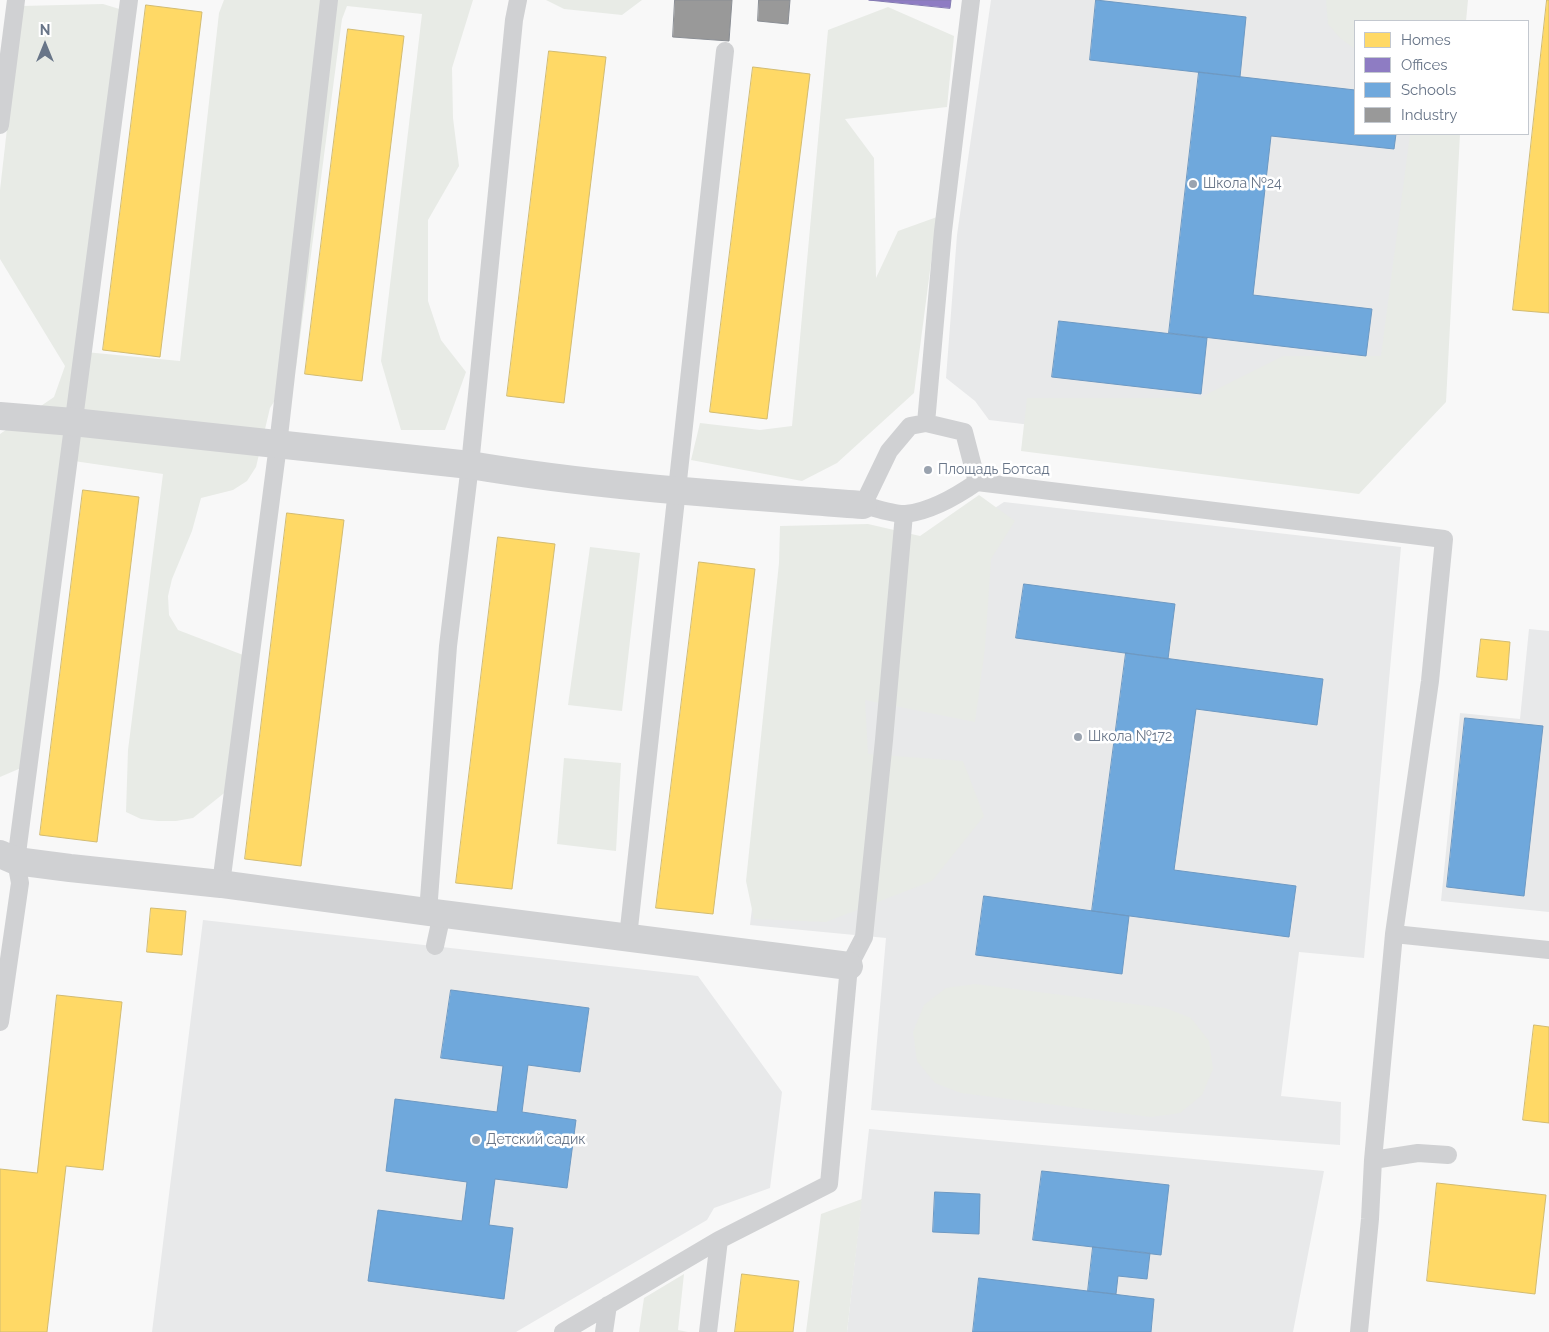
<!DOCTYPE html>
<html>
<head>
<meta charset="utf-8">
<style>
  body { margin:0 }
  #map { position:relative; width:1549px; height:1332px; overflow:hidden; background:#f8f8f8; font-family:Raleway,sans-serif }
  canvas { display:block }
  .legend { position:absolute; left:1354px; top:20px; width:175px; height:115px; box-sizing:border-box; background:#fff; border:1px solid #c3c8cf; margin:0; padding:6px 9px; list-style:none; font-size:15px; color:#687588 }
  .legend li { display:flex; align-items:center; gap:10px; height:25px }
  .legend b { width:25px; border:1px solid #c3c8cf }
  .north { position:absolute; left:20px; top:20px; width:50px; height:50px; -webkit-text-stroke:4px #fff; paint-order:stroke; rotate:0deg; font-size:14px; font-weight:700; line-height:20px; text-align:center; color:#687588 }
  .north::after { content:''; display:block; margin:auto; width:18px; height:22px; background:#687588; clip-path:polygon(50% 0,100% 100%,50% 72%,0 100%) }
</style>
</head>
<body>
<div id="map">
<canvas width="1549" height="1332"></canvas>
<ul class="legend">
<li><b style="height:14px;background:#ffd966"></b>Homes</li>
<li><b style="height:14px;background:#8e7cc3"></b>Offices</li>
<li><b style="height:14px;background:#6fa8dc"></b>Schools</li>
<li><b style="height:14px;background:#999"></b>Industry</li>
</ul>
<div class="north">N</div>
</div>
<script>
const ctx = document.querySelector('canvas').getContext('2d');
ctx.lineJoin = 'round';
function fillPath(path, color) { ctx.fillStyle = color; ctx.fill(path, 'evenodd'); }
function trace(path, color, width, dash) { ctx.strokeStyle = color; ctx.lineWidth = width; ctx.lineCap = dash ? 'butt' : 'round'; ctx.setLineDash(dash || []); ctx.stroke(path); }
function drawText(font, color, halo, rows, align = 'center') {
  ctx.font = font + ' Raleway,sans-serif'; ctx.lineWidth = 5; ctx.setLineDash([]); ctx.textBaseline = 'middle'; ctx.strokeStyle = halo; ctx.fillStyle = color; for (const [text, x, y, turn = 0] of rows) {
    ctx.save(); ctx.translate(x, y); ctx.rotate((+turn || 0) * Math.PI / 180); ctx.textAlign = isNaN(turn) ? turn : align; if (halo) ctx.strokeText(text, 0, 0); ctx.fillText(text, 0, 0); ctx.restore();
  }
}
fillPath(new Path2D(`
  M991,0h448l-84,21v113h71l-57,331 -380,-45 -14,-19 -29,-23 11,-143z
  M1004,502l397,45 -37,411 -65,-6 -18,144 60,6 -1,43 -469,-35 15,-172 -136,-13 46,-389 135,14z
  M1529,629l20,2v281l-108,-11 19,-188 60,6z
  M203,920l495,56 84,116 -12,96 -56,20 -7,12 -191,112h-364z
  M869,1129l455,42 -31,161h-446z`), '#e8e9ea');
fillPath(new Path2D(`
  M224,0h249l-21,68 1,50 6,48 -31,54v81l13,39 25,32 -21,58h-44l-20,-69 41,-347 -75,-8 -5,13 -46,349 -26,40 -14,59 -9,14 -14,9 -32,8 -9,33 -20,48 -4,17 1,19 9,15 65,25 -10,131 -40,32 -17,3h-18l-17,-2 -15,-7 2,-62 35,-276 -96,-14 -39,305 -28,12v-343l54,-37 11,-31 -65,-107v-69l21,-184 82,-2 23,7 -41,341 95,9 39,-348z
  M546,0h96l-20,15 -58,-6z
  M1326,0h142l-2,21h-111v28l-15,-11 -12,-14z
  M888,7l66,29 -7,71 -102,12 29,39 2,120 22,-47 39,-14 -23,176 -77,70 -35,18 -111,-21 9,-37 60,7 32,-4 36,-396z
  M1410,134h50l-14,268 -87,92 -338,-43 6,-53h172l84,-42h98z
  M979,495l36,26 -24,38 -6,89 -10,74 -110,-22 3,54 95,7 21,55 -52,65 -106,41 -72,-3 -8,-38 33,-318 1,-37 88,-2 52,12z
  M590,547l50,6 -18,158 -54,-6z
  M564,758l57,5 -5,88 -59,-7z
  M975,984l190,24 26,10 18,23 4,28 -11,26 -22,18 -29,4 -190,-24 -26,-10 -18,-22 -4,-29 11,-27 22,-17z
  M862,1199l-15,133h-41l15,-118z
  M684,1274l-6,56 10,2h-49l5,-34z`), '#e8ebe6');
const homes = new Path2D(`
  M1547,0h2v313l-36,-3z
  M146,5l56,7 -42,345 -57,-7z
  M348,29l56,7 -42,345 -57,-7z
  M549,51l57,6 -42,346 -57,-7z
  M753,67l57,7 -43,345 -57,-7z
  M83,490l56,7 -42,345 -57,-7z
  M287,513l57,7 -43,346 -56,-7z
  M498,537l57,7 -43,345 -56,-6z
  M699,562l56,7 -42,345 -57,-6z
  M1481,639l29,3 -3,38 -30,-3z
  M151,908l35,3 -4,44 -35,-3z
  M57,995l65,7 -19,168 -37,-4 -19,166h-47v-163l37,4z
  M1534,1025l15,2v96l-26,-3z
  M1437,1183l109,12 -11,99 -108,-13z
  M742,1274l57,7 -6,51h-58z`);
fillPath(homes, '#ffd966');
trace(homes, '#d2bb70', 1);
const offices = new Path2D(`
  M869,0h82l-1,8z`);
fillPath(offices, '#8e7cc3');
trace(offices, '#837ab1', 1);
const schools = new Path2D(`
  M1096,0l150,17 -6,60 -150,-17z
  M1199,72l156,18v44h41l-2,15 -123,-13 -18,159 119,14 -6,47 -197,-23z
  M1059,321l148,17 -6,56 -149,-17z
  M1024,584l151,20 -7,55 -152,-21z
  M1126,653l197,26 -6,46 -121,-16 -22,161 122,16 -7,51 -197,-26z
  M1465,718l78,8 -19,170 -77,-9z
  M984,896l145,20 -7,58 -146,-19z
  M451,990l138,18 -9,64 -52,-7 -6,47 54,8 -9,68 -72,-9 -6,46 24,3 -9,71 -136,-18 10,-71 84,11 5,-39 -81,-11 9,-72 102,13 6,-46 -62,-8z
  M1042,1171l127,14 -8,70 -128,-15z
  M935,1192l45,2 -1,40 -46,-2z
  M1093,1247l57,6 -3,26 -29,-3 -2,18 -28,-3z
  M979,1278l175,21 -3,33h-178z`);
fillPath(schools, '#6fa8dc');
trace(schools, '#6d99c3', 1);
const industry = new Path2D(`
  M675,0h57l-3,41 -56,-4z
  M759,0h31l-2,24 -30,-3z`);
fillPath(industry, '#999');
trace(industry, '#8a8e94', 1);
trace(new Path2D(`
  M0,125l16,-125
  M926,423l17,-192 28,-231
  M977,482l-13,-50 -38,-9 -16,3 -21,25 -26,54c12,3 32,10 43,9 25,-3 51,-18 71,-32l467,57 -14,142 -36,253 -21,226 -3,59 -11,113
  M221,884l57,-439 51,-445
  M428,912l20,-266 22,-181 44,-445 4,-20
  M1394,934l155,16
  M628,937l97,-886
  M435,946l7,-32
  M0,1022l20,-139 -4,-22 113,-861
  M1373,1160l45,-7 30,2
  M563,1332l156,-92 110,-56 20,-218 15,-29 20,-197 20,-226
  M604,1332l4,-27
  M708,1332l11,-92`), '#d0d1d3', 18);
trace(new Path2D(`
  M0,416l73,6 397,43c130,22 262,30 393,40
  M0,854l16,7 54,7 151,16 207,28 421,54`), '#d0d1d3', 28);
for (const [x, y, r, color] of [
  [1193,184,5,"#9aa3af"],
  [928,470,5,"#9aa3af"],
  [1078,737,5,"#9aa3af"],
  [476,1140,5,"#9aa3af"]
]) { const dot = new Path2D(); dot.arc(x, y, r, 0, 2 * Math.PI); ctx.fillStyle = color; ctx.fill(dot); trace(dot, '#fff', 2); }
drawText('14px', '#687588', '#fff', [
  ["Школа №24",1203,184],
  ["Площадь Ботсад",938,470],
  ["Школа №172",1088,737],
  ["Детский садик",486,1140]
], 'left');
</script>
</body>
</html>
